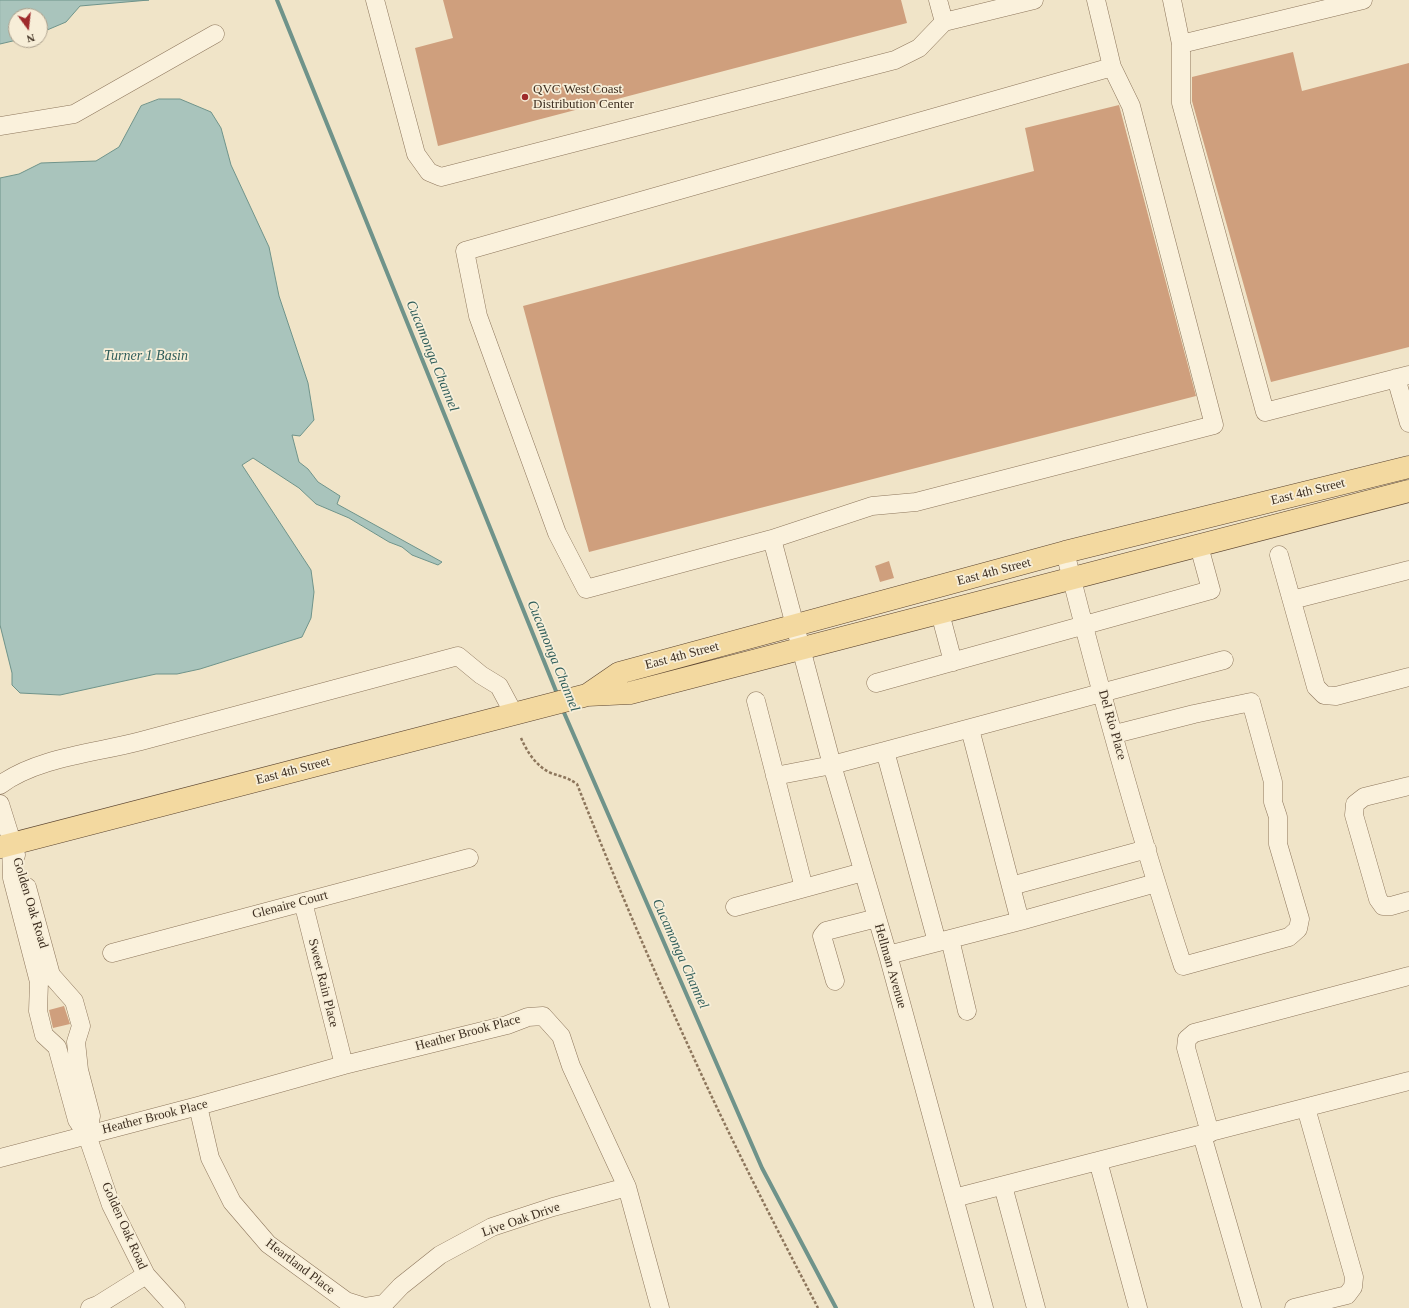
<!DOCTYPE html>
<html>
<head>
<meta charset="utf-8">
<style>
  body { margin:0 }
  #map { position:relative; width:1409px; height:1308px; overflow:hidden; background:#f0e4c8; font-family:"Times New Roman",serif }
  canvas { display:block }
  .north { position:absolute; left:8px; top:8px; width:40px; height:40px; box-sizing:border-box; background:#f7eed8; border:1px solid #ada18e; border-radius:50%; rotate:165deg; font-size:11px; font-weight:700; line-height:16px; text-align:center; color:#3d2e20 }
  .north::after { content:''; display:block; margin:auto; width:14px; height:18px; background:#9e2a2b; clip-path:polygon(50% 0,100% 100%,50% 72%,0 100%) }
</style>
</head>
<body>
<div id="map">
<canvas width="1409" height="1308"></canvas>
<div class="north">N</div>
</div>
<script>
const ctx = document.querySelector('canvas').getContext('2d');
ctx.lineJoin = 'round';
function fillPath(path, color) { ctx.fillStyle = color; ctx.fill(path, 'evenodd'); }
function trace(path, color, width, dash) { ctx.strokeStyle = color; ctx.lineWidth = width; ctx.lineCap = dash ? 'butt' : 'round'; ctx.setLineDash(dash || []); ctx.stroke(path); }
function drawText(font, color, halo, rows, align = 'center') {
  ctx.font = font + ' "Times New Roman",serif'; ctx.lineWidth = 3.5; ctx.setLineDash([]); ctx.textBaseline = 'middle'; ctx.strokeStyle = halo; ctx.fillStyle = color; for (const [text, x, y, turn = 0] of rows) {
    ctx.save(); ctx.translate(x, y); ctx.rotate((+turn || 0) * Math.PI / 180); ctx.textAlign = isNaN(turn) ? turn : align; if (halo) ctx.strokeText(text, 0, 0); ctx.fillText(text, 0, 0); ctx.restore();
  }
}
const water = new Path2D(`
  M0,0h149l-69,6 -14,16 -26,11v-17h-24v24h1l-17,4z
  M159,99h21l31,13 10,16 10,37 38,82 10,49 29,87 6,37 -14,16 -8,-1 7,27 9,7 10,13 22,14 -3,8 105,58 -4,3 -26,-10 -10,-8 -13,-5 -40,-24 -33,-14 -17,-16 -46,-30 -11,7 69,105 3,22 -3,26 -9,19 -102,32 -23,5h-21l-96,21 -40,-2 -8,-8v-12l-12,-48v-447l19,-4 22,-11 55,-2 23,-14 22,-41z`);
fillPath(water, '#a9c4bc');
trace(water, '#6f938a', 1);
trace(new Path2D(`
  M277,0l281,696
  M562,708l200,460 74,140`), '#6f938a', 4);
fillPath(new Path2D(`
  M443,0h458l6,23 -469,123 -23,-98 38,-10z
  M1293,52l9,39 107,-28v284l-138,35 -79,-281v-24z
  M1119,105l77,291 -607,156 -66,-246 511,-135 -9,-43z
  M889,561l5,17 -14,4 -5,-16z
  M64,1006l6,18 -17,4 -4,-18z`), '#cf9f7d');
const minor = new Path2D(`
  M375,0l41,154 13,18 12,5 454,-117 24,-12 25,-26 90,-22
  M938,0l6,22
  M1172,0l9,44 182,-44
  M1181,44v59l84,309 144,-37
  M0,126l74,-12 141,-80
  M1396,378l13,45
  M772,539l-186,50 -29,-56 -79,-217 -13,-65 647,-184
  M1065,552c35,139 73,278 118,414l106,-29 9,-8 2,-10 -22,-75v-27l-5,-15v-20l-22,-80 -57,12 -79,20
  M1279,555l37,132 8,8 12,1 73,-19
  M1292,600l117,-30
  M940,613l13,49
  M876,683l335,-93 -12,-44
  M756,701l48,187
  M970,729l50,192 136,-38
  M885,751l52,191
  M775,776l57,-11 53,-14 339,-91
  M0,785c38,-28 96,-32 141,-44 105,-28 211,-56 317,-85l23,19 18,11 15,28
  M1409,786l-45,11 -9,7 -1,11 24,84 5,7h8l18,-5
  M0,804l16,51
  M11,844l1,34 27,104 -1,29 6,24 13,12 20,73 10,15 24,70 35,70 30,33
  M1011,886l136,-37
  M27,887l24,88 23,26 7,25 -5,16 3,28 12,46 -4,19
  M303,902l41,163
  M735,907l128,-35
  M950,939l17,72
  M112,953l357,-95
  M888,955l132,-34
  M835,981l-13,-45 4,-5 51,-13
  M198,1106l12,52 22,44 36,42 78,57 19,6 19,-3 17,-18 39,-31 52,-28 61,-20 74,-20
  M1210,1133l-24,-85 1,-9 7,-6 215,-57
  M1202,1135l50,173
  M0,1158l198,-52 146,-41 163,-40 21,-8 15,-1 18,20 10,30 56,121 33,121
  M1098,1161l40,147
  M1003,1186l33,122
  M954,1198l455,-117
  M90,1308l8,-3 48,-30
  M984,1308l-96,-353 -56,-190 -60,-226 100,-33 44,-4 298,-77 -83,-319 -19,-39 -16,-67
  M1294,1308l53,-13 6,-8 1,-10 -48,-169`);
const major = new Path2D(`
  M587,695l32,-22 446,-121 344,-85
  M0,847l587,-152 43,-2 779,-202`);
trace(minor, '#8d765c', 19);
trace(major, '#5b4430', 23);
trace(new Path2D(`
  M521,738c6,14 16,29 30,35 11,4 16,4 26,11 36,91 74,181 115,270 39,86 82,170 126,254`), '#8d765c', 2.5, [3, 2]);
trace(minor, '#faf1dc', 18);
trace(major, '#f3d9a0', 22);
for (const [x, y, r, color] of [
  [525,97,4,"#9e2a2b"]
]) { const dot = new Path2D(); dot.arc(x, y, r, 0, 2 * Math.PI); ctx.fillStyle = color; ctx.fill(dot); trace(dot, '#f7eed8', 1.5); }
drawText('13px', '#3d2e20', '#f7eed8', [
  ["QVC West Coast",533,90],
  ["Distribution Center",533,105]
], 'left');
drawText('13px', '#3d2e20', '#f7eed8', [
  ["East 4th Street",1308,492,-14],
  ["East 4th Street",994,572,-15],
  ["East 4th Street",682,656,-15],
  ["Del Rio Place",1112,725,74],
  ["East 4th Street",293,771,-15],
  ["Golden Oak Road",30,903,73],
  ["Glenaire Court",290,905,-15],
  ["Hellman Avenue",890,966,74],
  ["Sweet Rain Place",323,983,76],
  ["Heather Brook Place",468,1033,-15],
  ["Heather Brook Place",155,1117,-14],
  ["Live Oak Drive",521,1220,-19],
  ["Golden Oak Road",124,1226,66],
  ["Heartland Place",300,1267,37]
]);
drawText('italic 14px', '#2f5d5a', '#f7eed8', [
  ["Turner 1 Basin",146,356],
  ["Cucamonga Channel",432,356,68],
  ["Cucamonga Channel",553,656,68],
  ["Cucamonga Channel",680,954,66]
]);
</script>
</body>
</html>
